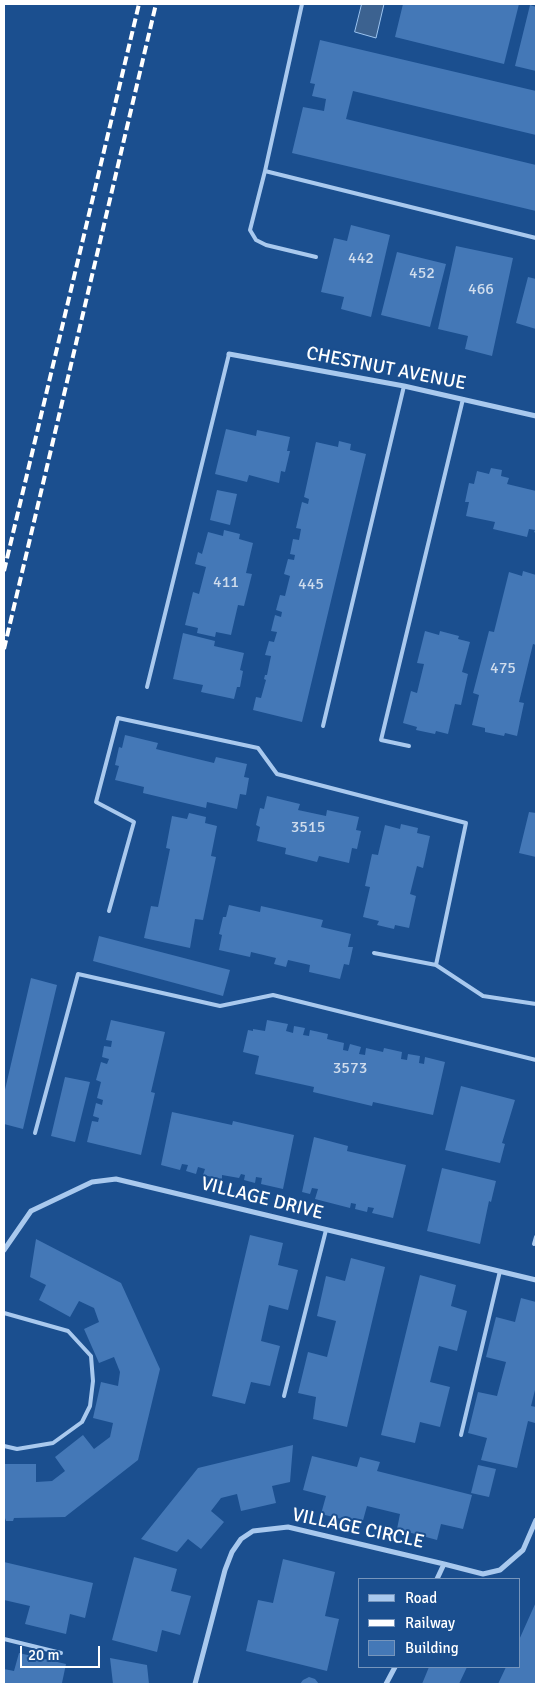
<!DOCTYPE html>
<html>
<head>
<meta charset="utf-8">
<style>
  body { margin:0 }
  #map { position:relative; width:540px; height:1688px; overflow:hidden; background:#1b4f8f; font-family:Signika,sans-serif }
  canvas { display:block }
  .frame { position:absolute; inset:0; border:5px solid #fff; pointer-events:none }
  .legend { position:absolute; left:358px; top:1578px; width:162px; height:90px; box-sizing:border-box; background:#1b4f8f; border:1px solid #7695bc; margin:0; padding:6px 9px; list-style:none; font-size:15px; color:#fff }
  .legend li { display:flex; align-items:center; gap:10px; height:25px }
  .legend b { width:25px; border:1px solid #7695bc }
  .scale { position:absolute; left:20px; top:1646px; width:80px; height:22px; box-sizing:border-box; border:2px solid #fff; border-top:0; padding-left:6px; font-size:15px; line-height:18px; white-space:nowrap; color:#fff; -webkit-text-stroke:4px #1b4f8f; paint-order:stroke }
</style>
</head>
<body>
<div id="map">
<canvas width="540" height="1688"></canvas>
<div class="frame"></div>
<ul class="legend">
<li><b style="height:6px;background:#a9c9ee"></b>Road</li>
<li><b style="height:6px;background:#fff"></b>Railway</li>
<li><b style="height:14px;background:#4478b7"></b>Building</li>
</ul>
<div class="scale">20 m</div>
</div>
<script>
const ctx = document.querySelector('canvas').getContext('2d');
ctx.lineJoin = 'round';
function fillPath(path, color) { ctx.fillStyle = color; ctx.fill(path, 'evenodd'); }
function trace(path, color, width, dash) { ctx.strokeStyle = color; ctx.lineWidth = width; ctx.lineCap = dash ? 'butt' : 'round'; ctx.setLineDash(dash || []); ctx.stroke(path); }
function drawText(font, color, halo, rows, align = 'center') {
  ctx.font = font + ' Signika,sans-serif'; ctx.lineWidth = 4; ctx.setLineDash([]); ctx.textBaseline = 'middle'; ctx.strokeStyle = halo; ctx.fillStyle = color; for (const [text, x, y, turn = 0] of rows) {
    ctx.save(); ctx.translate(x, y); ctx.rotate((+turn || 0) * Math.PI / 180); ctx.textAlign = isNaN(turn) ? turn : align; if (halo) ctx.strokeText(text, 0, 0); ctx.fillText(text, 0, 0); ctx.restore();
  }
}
const water = new Path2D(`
  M362,4h22l-8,34 -21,-6z`);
fillPath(water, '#3c6290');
trace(water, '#9cc4f0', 1);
fillPath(new Path2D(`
  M403,4h116l-15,60 -109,-27z
  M530,5l6,2v64l-21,-5z
  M320,40l216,51v44l-183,-44 -7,28 190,46v46l-244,-58 11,-46 21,4 2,-12 -14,-3 3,-12 -5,-1z
  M351,225l39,10 -19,82 -30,-8 3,-12 -23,-5 13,-54 13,3z
  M456,246l57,12 -21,98 -27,-7 3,-13 -30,-7z
  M397,252l49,12 -16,63 -49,-12z
  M528,277l8,2v50l-20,-6z
  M226,429l30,7 1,-6 33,7 -3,14h3l-5,21 -4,-1 -2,12 -30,-8 -2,7 -32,-8z
  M339,441l12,3 -1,6 16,4 -64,268 -49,-12 3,-13 5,1 5,-18 -2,-1 1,-4h2l4,-19 -6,-1 4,-14 5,1 3,-10 -6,-1 4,-16 6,2 1,-5 -6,-2 4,-15 5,1 5,-20 -6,-2 4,-15 6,1 1,-5 -5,-1 3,-15 6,1 2,-11 -5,-1 6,-26 6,2 1,-5 -5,-2 12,-55 22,5z
  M491,468l11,2 -1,6 8,2 -2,6 29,7v42l-2,-1 1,-2 -6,-1 -2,8 -34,-8 2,-7 -29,-6 3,-14h-4l4,-19 5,1 3,-13 12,3z
  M217,490l20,4 -7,31 -20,-5z
  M224,530l16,4 -1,5 14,4 -7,30 6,1 -8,32 -6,-1 -7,30 -15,-3 -1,5 -18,-4 1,-5 -13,-3 8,-33 6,2 7,-27 -11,-3 3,-12 4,2 6,-22 15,4z
  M523,571l13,4v70l-3,-1 -14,58 5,1 -7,33 -12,-3 -1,3 -19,-4v-4l-13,-3 7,-30 -6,-2 16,-62 5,1 15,-60 13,4z
  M425,631l14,4 1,-4 19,5 -1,3 12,3 -8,30 6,2 -7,31 -6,-1 -7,30 -12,-3 -1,3 -19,-4 1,-3 -14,-4 8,-32 6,2 7,-29 -7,-1z
  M183,633l32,8 -1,5 30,7 -4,17 3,1 -3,16h-3l-3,12 -33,-7 2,-7 -30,-6z
  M125,735l33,8 -2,6 58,14 2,-6 31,7 -3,13 5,1 -3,17 -6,-1 -3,15 -30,-7 -1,6 -63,-15 1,-6 -29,-7 4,-14 -4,-1 4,-18 3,1z
  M267,796l33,8 -2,6 28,6 1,-6 32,7 -3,13 5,1 -4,18 -5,-1 -3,15 -30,-7 -2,6 -32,-8 1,-6 -29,-7 3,-14 -4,-2 4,-17 4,1z
  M529,812l7,1v44l-17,-4z
  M189,813l17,4 -1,6 12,3 -6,30 5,1 -13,63 -8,-1 -5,29 -46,-10 7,-32 7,1 12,-58 -4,-1 6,-32 15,3z
  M401,824l17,4 -1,5 13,3 -7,32 -6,-2 -7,28 6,2 -7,32 -14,-3 -1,4 -17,-4 2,-4 -16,-4 7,-30 -5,-1 7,-32 6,1 7,-30 15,4z
  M229,905l31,7 1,-6 62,14 -2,7 30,7 -3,13h5l-4,18 -5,-1 -4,15 -31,-7 1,-7 -22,-5 -2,7 -12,-3 2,-6 -25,-6 -1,5 -31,-7 3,-15 -3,-1 4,-17h3z
  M99,936l131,34 -7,26 -130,-35z
  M31,978l26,7 -34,144 -19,-5v-30z
  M111,1020l54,12 -14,60 4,1 -14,62 -54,-13 5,-21 6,1 1,-4 -6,-2 3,-13 6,2 1,-5 -6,-2 4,-16 -5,-2 5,-18 6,2 2,-5 -7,-2 2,-11 7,1 1,-6 -6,-1z
  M267,1020l21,4 -2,7 7,2 1,-7 11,2 -2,7 6,1 1,-6 18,4 -1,5 17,4 -1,7 5,1 2,-7 11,3 -2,7 6,1 1,-7 17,4 1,-4 18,4 -1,7 6,1 1,-6 12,2 -1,7 5,1 1,-7 20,5 -12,53 -60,-13 -1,4 -59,-14 1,-5 -59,-13 4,-18 -16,-4 5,-22 5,1v-2l12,2z
  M65,1077l25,5 -15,60 -24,-6z
  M461,1086l54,14 -13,43 3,1 -5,19 -55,-13z
  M172,1112l60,13 1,-4 61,14 -11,54 -22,-5 1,-6 -6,-1 -1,6 -11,-3 1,-5 -4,-1 -2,4 -17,-3v4l-19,-4 2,-6 -7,-2 -2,7 -10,-3 2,-6 -6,-1 -2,6 -19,-5z
  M314,1137l34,9 -1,5 59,14 -13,53 -21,-5 2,-5 -6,-1 -1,5 -12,-3 1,-5 -5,-1 -1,5 -35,-9 3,-10 -6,-1 -2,6 -8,-2z
  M442,1168l54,13 -5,21 -2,-1 -9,43 -53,-13z
  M250,1235l33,8 -5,22 20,5 -10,40 -19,-5 -8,36 19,5 -10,40 -19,-4 -6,22 -33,-8z
  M36,1239l85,44 39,86 -22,91 -73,57 -51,1 -1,3h-7l-1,-3h-1v-54h32v18l16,-1 13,-10 -10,-14 28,-22 11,14 16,-12 3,-14 -20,-5 8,-36 17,4 2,-14 -6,-15 -15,6 -15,-34 15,-7 -5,-14 -15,-7 -9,16 -31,-17 7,-15 -16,-8z
  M351,1258l34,9 -38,160 -34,-8 3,-22 -18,-4 10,-41 19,5 9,-36 -19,-5 9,-40 19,5z
  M420,1275l36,10 -5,21 16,5 -10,40 -18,-5 -9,36 20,5 -10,40 -20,-5 -5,21 -34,-8z
  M521,1298l15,4v84l-5,20 5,1v9l-1,7 -7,-2 -11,47 -36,-8 6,-22 -19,-5 10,-41 19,4 9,-34 -20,-5 10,-40 19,5z
  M293,1445l-3,37 -18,4 4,17 -35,8 -4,-17 -16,4 -10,13 13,11 -23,27 -13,-10 -11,13 -36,-13 57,-71z
  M312,1456l45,11 3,-10 20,5 -3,9 95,24 -9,34 -22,-5 -4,16 -40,-11 3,-15 -33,-8 -5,18 -41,-10 5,-18 -23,-6z
  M478,1465l18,4 -7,28 -18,-4z
  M134,1557l43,12 -6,22 20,5 -11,39 -18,-5 -5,22 -45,-12z
  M283,1559l52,13 -10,44 14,3 -12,52 -81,-20 12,-51 15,3z
  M4,1562l89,21 -8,35 -15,-4 -4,20 -41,-10 5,-18 -26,-6z
  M536,1602v82h-38l8,-17h13v-27z
  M19,1653l47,11 -4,19 3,1h-61v-15l10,2z
  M110,1658l37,7 2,19h-36z
  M429,1667h38l-8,17h-37z
  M309,1677l6,2 4,5h-19l3,-4z`), '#4478b7');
trace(new Path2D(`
  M265,171l37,-167
  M316,257l-50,-12 -10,-5 -6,-10 15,-59 271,67
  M147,687l82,-333
  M323,726l81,-340
  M409,746l-28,-6 82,-341
  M109,911l25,-89 -38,-20 22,-84 140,30 19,26 189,49 -30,142
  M374,953l62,12 47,31 53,8
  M35,1133l43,-159 142,32 53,-11 263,65
  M534,1244l2,-7
  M4,1313l64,18 23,25 2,25 -3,25 -8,16 -29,21 -36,6 -13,-3
  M284,1396l42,-166
  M461,1435l39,-164
  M4,1639l57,14`), '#a9c9ee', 4);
trace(new Path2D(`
  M229,354l175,32 132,30
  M4,1250l27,-39 61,-29 24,-3 420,101
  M444,1564l39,10 17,-4 23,-20 13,-30
  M195,1684l30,-114 7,-18 9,-13 12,-8 35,-4 156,37 -7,15
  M386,1684l9,-17`), '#a9c9ee', 5);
trace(new Path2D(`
  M4,571l135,-567
  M4,649l152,-645`), '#fff', 4, [9, 4]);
drawText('16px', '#d0dded', null, [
  ["442",361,259],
  ["452",422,274],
  ["466",481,290],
  ["411",226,583],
  ["445",311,585],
  ["475",503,669],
  ["3515",308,828],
  ["3573",350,1069]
]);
drawText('19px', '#fff', '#1b4f8f', [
  ["CHESTNUT AVENUE",386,369,11],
  ["VILLAGE DRIVE",262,1199,14],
  ["VILLAGE CIRCLE",358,1529,12]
]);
</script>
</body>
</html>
